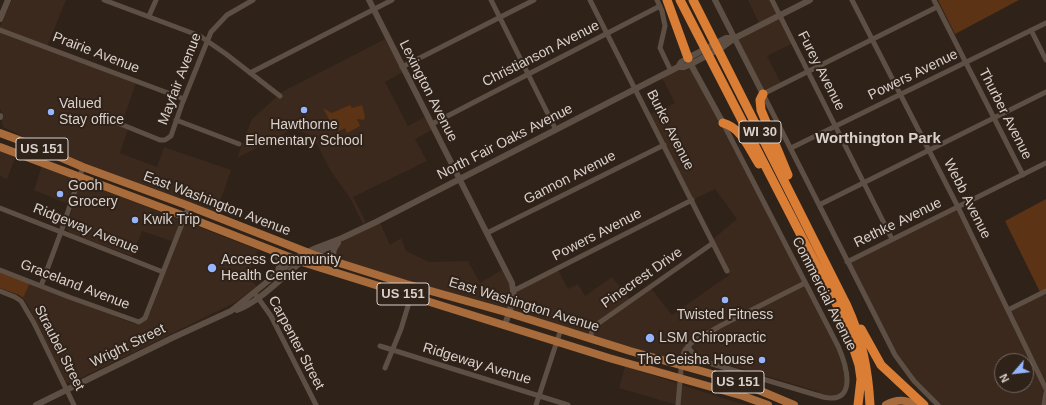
<!DOCTYPE html>
<html>
<head>
<meta charset="utf-8">
<style>
  body { margin:0 }
  #map { position:relative; width:1046px; height:405px; overflow:hidden; background:#2f2219; font-family:Helvetica,sans-serif }
  canvas { display:block }
  .north { position:absolute; left:994px; top:353px; width:40px; height:40px; box-sizing:border-box; background:#2f2219; border:1px solid #736861; border-radius:50%; rotate:242deg; font-size:11px; font-weight:700; line-height:16px; text-align:center; color:#dad1cc }
  .north::after { content:''; display:block; margin:auto; width:14px; height:18px; background:#95b6fd; clip-path:polygon(50% 0,100% 100%,50% 72%,0 100%) }
</style>
</head>
<body>
<div id="map">
<canvas width="1046" height="405"></canvas>
<div class="north">N</div>
</div>
<script>
const ctx = document.querySelector('canvas').getContext('2d');
ctx.lineJoin = 'round';
function fillPath(path, color) { ctx.fillStyle = color; ctx.fill(path, 'evenodd'); }
function trace(path, color, width, dash) { ctx.strokeStyle = color; ctx.lineWidth = width; ctx.lineCap = dash ? 'butt' : 'round'; ctx.setLineDash(dash || []); ctx.stroke(path); }
function drawText(font, color, halo, rows, align = 'center') {
  ctx.font = font + ' Helvetica,sans-serif'; ctx.lineWidth = 4; ctx.setLineDash([]); ctx.textBaseline = 'middle'; ctx.strokeStyle = halo; ctx.fillStyle = color; for (const [text, x, y, turn = 0] of rows) {
    ctx.save(); ctx.translate(x, y); ctx.rotate((+turn || 0) * Math.PI / 180); ctx.textAlign = isNaN(turn) ? turn : align; if (halo) ctx.strokeText(text, 0, 0); ctx.fillText(text, 0, 0); ctx.restore();
  }
}
fillPath(new Path2D(`
  M12,0h54l-20,49 90,34 -15,43 7,3 -8,24 37,14 7,-20 67,23 -15,43 -150,-57 -40,-18 -23,-11 -1,-4v-9l-2,-6v-82z
  M748,0h24l21,43 -26,13 15,29 -19,9 -28,-56 25,-13z
  M385,39l18,33 -18,10 23,44 17,-9 7,13 -17,9 12,22 -74,36 13,25 -3,2 -13,-26 -20,-28 -17,-34 -20,-7 -56,29 15,-39 30,-27z
  M691,64l147,282 9,30 -5,20 -25,-1 2,-3 -85,-26h-7l-25,-8 -8,-10 -6,-1 -7,18 -341,-102 -7,-11 6,-11 40,-21 11,25 11,-7 5,13 23,11 39,-1 12,22 25,-15 8,22 44,-22 11,21 10,-5 7,12 27,-19 19,24 19,-14 22,28 57,-40 -17,-35 25,-21 -22,-30 -23,11 -44,-85 27,-12 -14,-27z
  M0,151l16,5 -9,23 -7,-3z
  M42,166l216,84 -10,28 9,8 -21,16 -165,81 -5,-1 -37,-75 -6,-9 7,-15 102,40 8,1 6,-5 4,-6 27,-70 -35,-12 -10,25 -62,-23 -3,-4v-3l6,-20 -39,-16z
  M958,207l50,103 38,-19v114h-108l-31,-32 -60,-111zM1002,361h24v24h-24z
  M625,366l66,22 54,17h-68l-58,-17z`), '#3b291d');
fillPath(new Path2D(`
  M938,0h81l-64,34z
  M350,105l2,3 10,-3 3,11 -1,4 -7,-1 3,7 -13,7 -2,-5 -6,3 -6,-11 -3,1 -7,-13 9,5z
  M1046,199v92l-5,3 -36,-73z
  M0,272l30,11 -7,15 -4,-3 -19,-7z`), '#5c3314');
trace(new Path2D(`
  M104,0l96,36 26,18 54,42
  M491,0l65,130
  M590,0l137,271
  M657,0l5,11 3,15 -5,22 11,23
  M772,0l120,239
  M852,0l106,207 88,182
  M934,0l89,175
  M937,7l-174,87 132,261 19,26 24,24
  M149,16l7,-16
  M0,30l184,69
  M1031,30l15,30
  M402,67l132,-67
  M250,73l142,-73
  M108,119l52,21h5l6,-4 11,-32 29,-72 16,-17 26,-15
  M176,120l63,24
  M432,124l228,-118
  M791,148l255,-125
  M819,205l227,-113
  M0,208l163,64
  M487,233l177,-88
  M847,262l199,-99
  M0,270l69,27 70,25 6,-4 2,-5 42,-107
  M41,286l20,-54 22,-65
  M0,291l15,6 6,4 13,22 40,82
  M513,291l179,-91
  M256,295l15,21 45,89
  M1008,310l38,-19
  M590,338l3,-10 3,-3 117,-82
  M380,346l188,59
  M688,347l11,13 124,37c36,8 23,-33 15,-51l-114,-221
  M385,368l16,-39 10,-33
  M536,405l25,-76
  M678,405l4,-47 3,-8 6,-7 29,-17 85,-43
  M1044,405l2,-12`), '#5e4f45', 5);
trace(new Path2D(`
  M369,0l143,283 2,14 -9,28
  M715,0l48,94
  M0,19l8,-19
  M689,61l34,62
  M678,67l3,-5 7,-4 38,-20h9
  M0,116v1
  M338,243c-6,8 -7,13 1,19
  M275,252l5,9 -2,11
  M237,310c22,-8 44,-32 63,-47 10,-7 22,-12 33,-18
  M36,405l136,-67 59,-27 68,-55 17,-8 26,-10 34,-16 302,-155h6l7,-3 30,-16 14,-10 75,-38`), '#5e4f45', 6);
trace(new Path2D(`
  M0,133l27,10 56,24 106,39 125,49 92,29 103,29 121,38 107,30 57,24
  M0,147l192,72 110,43 307,96 134,38 25,9
  M886,405c10,-6 19,-6 30,0`), '#a86b3b', 8);
trace(new Path2D(`
  M667,0l21,58
  M680,0l164,319 15,46 2,14 -3,26
  M693,0l154,306c15,33 21,63 23,99
  M763,94l-3,6 1,10 27,65
  M723,123c19,5 26,26 36,41
  M861,329l20,36 43,40`), '#da7d35', 9);
for (const [x, y, r, color] of [
  [304,110,4,"#95b6fd"],
  [51,112,4,"#95b6fd"],
  [60,194,4,"#95b6fd"],
  [135,220,4,"#95b6fd"],
  [212,268,5,"#95b6fd"],
  [725,300,4,"#95b6fd"],
  [650,338,5,"#95b6fd"],
  [762,360,4,"#95b6fd"]
]) { const dot = new Path2D(); dot.arc(x, y, r, 0, 2 * Math.PI); ctx.fillStyle = color; ctx.fill(dot); trace(dot, '#2f2219', 1.5); }
for (const [x, y, w] of [
  [760,132,42],
  [42,149,52],
  [403,294,52],
  [738,382,52]
]) { const box = new Path2D(); box.roundRect(x - w / 2, y - 11, w, 22, 3); ctx.fillStyle = '#2f2219'; ctx.fill(box); trace(box, '#dad1cc', 1); }
drawText('bold 13px', '#dad1cc', null, [
  ["WI 30",760,132],
  ["US 151",42,149],
  ["US 151",403,294],
  ["US 151",738,382]
]);
drawText('14px', '#dad1cc', '#2f2219', [
  ["Prairie Avenue",96,53,21],
  ["Christianson Avenue",541,54,-27],
  ["Furey Avenue",821,71,63],
  ["Powers Avenue",913,75,-26],
  ["Mayfair Avenue",180,79,-69],
  ["Lexington Avenue",428,91,63],
  ["Thurber Avenue",1005,114,63],
  ["Burke Avenue",670,130,63],
  ["North Fair Oaks Avenue",505,142,-27],
  ["Gannon Avenue",570,178,-27],
  ["Webb Avenue",967,199,63],
  ["East Washington Avenue",217,204,21],
  ["Rethke Avenue",898,223,-26],
  ["Ridgeway Avenue",86,229,22],
  ["Powers Avenue",597,235,-27],
  ["Pinecrest Drive",642,278,-35],
  ["Graceland Avenue",75,285,21],
  ["Commercial Avenue",824,294,63],
  ["East Washington Avenue",524,305,17],
  ["Carpenter Street",296,343,62],
  ["Wright Street",128,346,-26],
  ["Straubel Street",59,348,63],
  ["Ridgeway Avenue",477,364,17]
]);
drawText('14px', '#dad1cc', '#2f2219', [
  ["Valued",59,104],
  ["Stay office",59,120],
  ["Hawthorne",304,125,"center"],
  ["Elementary School",304,141,"center"],
  ["Gooh",68,186],
  ["Grocery",68,202],
  ["Kwik Trip",143,220],
  ["Access Community",221,260],
  ["Health Center",221,276],
  ["Twisted Fitness",725,315,"center"],
  ["LSM Chiropractic",659,338],
  ["The Geisha House",754,360,"right"]
], 'left');
drawText('bold 15px', '#dad1cc', '#2f2219', [
  ["Worthington Park",878,139]
]);
</script>
</body>
</html>
